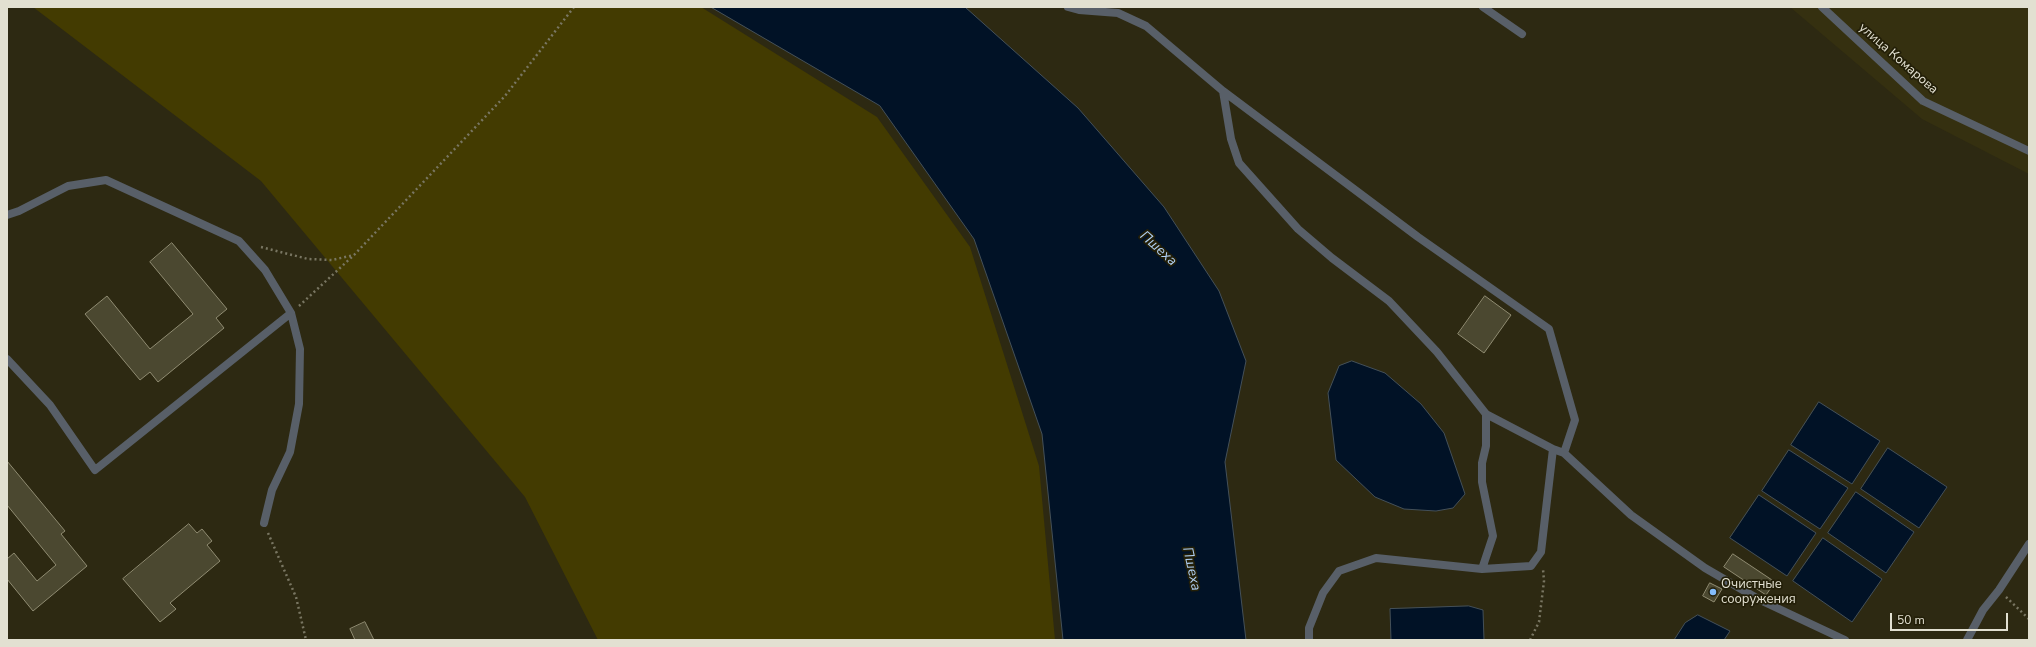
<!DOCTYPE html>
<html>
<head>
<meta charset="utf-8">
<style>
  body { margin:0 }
  #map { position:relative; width:2036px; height:647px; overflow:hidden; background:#2d2912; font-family:"Nunito Sans",sans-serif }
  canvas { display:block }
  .frame { position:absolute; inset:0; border:8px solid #e2e0d1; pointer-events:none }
  .scale { position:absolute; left:1890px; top:613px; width:118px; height:18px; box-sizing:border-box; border:2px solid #e2e0d1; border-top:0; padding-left:5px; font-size:12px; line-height:14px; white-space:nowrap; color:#e2e0d1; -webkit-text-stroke:3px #231f08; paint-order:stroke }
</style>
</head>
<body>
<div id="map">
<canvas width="2036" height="647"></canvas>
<div class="frame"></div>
<div class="scale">50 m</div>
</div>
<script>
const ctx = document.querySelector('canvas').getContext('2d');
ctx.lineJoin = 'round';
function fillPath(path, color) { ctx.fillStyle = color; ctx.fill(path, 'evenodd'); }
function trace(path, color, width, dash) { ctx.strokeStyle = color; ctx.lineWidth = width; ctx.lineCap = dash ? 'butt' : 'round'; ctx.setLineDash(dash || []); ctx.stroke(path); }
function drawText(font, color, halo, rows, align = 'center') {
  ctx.font = font + ' "Nunito Sans",sans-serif'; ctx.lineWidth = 3.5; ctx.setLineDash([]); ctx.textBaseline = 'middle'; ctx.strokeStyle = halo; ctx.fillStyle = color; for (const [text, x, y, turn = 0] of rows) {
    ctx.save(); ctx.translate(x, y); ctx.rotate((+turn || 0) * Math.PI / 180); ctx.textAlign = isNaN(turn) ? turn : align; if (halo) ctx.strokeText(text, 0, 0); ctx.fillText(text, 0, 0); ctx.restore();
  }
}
fillPath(new Path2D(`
  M1790,7h239v167l-107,-55z`), '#353010');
fillPath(new Path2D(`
  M33,7h668l176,110 93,130 69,219 16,174h-457l-73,-143 -264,-316z`), '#433b01');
const water = new Path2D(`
  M711,7h254l113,101 86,99 55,84 27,70 -21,101 21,178h-183l-21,-206 -68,-195 -94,-133z
  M1352,361l33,12 36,31 23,29 21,61 -12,14 -17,3 -32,-2 -29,-12 -39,-37 -8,-67 11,-27z
  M1819,402l61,39 -28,43 -61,-39z
  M1888,448l59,39 -28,41 -58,-39z
  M1789,450l59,38 -28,41 -58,-38z
  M1856,492l58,40 -28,41 -58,-40z
  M1759,495l57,38 -29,43 -57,-38z
  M1823,538l59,41 -30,43 -59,-41z
  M1469,606l14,4 1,30h-93l-1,-31z
  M1698,615l32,16 -6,9h-50l11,-17z`);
fillPath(water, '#011226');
trace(water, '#445059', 1);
const building = new Path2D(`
  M172,243l55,66 -11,9 8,10 -66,54 -8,-10 -10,8 -55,-66 22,-18 43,53 43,-35 -43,-52z
  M1485,296l26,19 -27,38 -26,-19z
  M7,461l58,70 -4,3 26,32 -54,45 -26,-32v-20l7,-6 23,28 19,-16 -49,-60z
  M189,524l8,9 5,-4 10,12 -5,4 13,16 -50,42 6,6 -16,13 -37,-43z
  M1733,554l42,28 -9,13 -42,-28z
  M1710,583l12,6 -8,13 -11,-6z
  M365,622l9,18h-19l-5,-11z`);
fillPath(building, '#4b4830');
trace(building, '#908c72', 1);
trace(new Path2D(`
  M261,247l47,12 24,1 22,-5
  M299,306l55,-51 151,-159 69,-89
  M268,533l28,64 10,43
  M2006,597l23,22
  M1530,640l9,-18 5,-41 -1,-12`), '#797662', 2.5, [2, 3]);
trace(new Path2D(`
  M1068,7l11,3 39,3 28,13 77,65 8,48 8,24 59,66 34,29 57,43 48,51 49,62 67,35 11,4 67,62 74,53 55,32 85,40
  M1483,7l39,27
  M1822,7l101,94 106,50
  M1223,91l195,146 131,92 26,91 -11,33
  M7,215l12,-4 49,-25 38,-6 133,61 26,29 26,43 9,36 -1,55 -9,48 -18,38 -8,33
  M7,359l43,46 45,65 196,-157
  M1482,569l11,-33 -11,-54v-19l4,-17v-32
  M1309,640v-12l14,-35 16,-22 37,-13 106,11 49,-3 10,-14 12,-103
  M1967,640l16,-30 16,-20 30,-46`), '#585f68', 8);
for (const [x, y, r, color] of [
  [1713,592,4,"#83bcfb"]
]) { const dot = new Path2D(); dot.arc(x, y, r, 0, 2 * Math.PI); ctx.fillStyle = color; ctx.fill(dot); trace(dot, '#231f08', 1.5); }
drawText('13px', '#e2e0d1', '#231f08', [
  ["улица Комарова",1898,59,41]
]);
drawText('13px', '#e2e0d1', '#231f08', [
  ["Очистные",1721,585],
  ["сооружения",1721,600]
], 'left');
drawText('italic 14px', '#b1d1f5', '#231f08', [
  ["Пшеха",1158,249,42],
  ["Пшеха",1191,569,78]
]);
</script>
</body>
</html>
